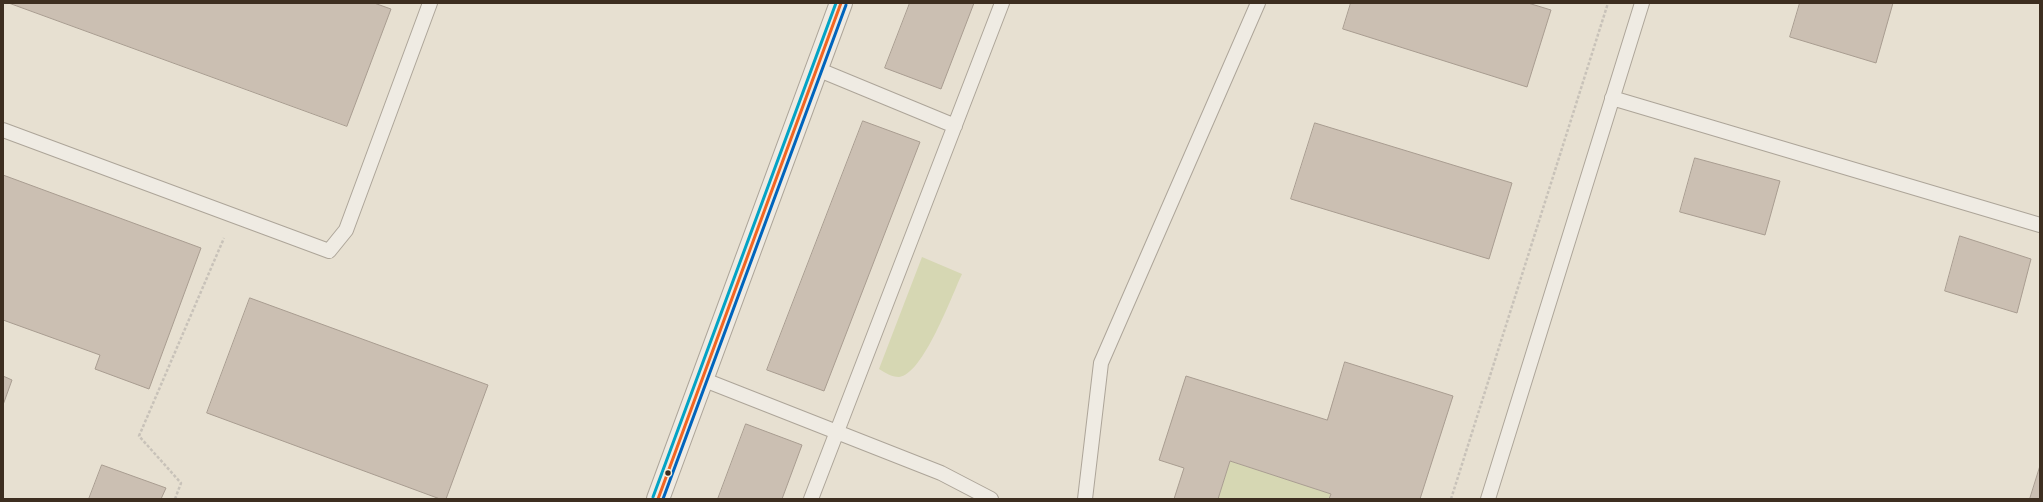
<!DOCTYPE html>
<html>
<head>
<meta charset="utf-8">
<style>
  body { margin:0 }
  #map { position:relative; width:2043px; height:502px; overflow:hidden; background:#e7e0d1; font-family:"Playfair Display",serif }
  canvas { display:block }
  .frame { position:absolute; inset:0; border:4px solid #3d2e20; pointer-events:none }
</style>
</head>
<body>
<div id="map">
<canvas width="2043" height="502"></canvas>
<div class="frame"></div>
</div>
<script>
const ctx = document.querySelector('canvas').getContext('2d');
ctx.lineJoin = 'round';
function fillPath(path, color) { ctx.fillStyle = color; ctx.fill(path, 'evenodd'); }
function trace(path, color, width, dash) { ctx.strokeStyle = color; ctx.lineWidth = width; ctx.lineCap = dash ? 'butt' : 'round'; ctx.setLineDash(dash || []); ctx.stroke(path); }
fillPath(new Path2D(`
  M922,257l40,17c-10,21 -39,101 -63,103 -8,0 -13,-4 -20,-8z
  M1230,461l101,33 -2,5h-111z`), '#d6d7b3');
const building = new Path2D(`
  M9,3h365l17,6 -44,117z
  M910,3h64l-33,86 -56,-21z
  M1351,3h177l23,7 -24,77 -184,-58z
  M1800,3h93l-17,60 -86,-26z
  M863,121l57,21 -96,249 -57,-21z
  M1315,123l197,60 -23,76 -198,-60z
  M1695,158l85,23 -15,54 -85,-23z
  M3,175l198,73 -52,141 -54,-20 5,-14 -97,-35z
  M1960,236l71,23 -14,54 -72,-22z
  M250,298l238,87 -42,114h-6l-233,-86z
  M1345,362l108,34 -33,103h-91l2,-5 -101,-33 -12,38h-44l10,-31 -25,-8 27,-84 141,44z
  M3,376l9,4 -9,25z
  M746,424l56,21 -20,54h-64z
  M102,465l64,23 -5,11h-72z
  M2040,466v33h-10z`);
fillPath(building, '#cbbfb2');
trace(building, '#a89c90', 1);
const lane = new Path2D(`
  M817,69l138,57
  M1612,98l428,127
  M3,130l326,121 17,-21 84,-227
  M702,379l239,94 50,26
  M811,499l191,-496
  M1085,499l16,-136 157,-360
  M1488,499l154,-496`);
const street = new Path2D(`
  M658,499l183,-496`);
trace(lane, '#ada599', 16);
trace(street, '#ada599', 24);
trace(new Path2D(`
  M175,499l6,-16 -42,-47 85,-198
  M1451,499l157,-496`), '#c8c2b9', 2.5, [3, 2]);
trace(lane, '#efebe3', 14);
trace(street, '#efebe3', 22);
trace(new Path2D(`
  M658,499l183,-496`), '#f26522', 3);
trace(new Path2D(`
  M663,499l183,-494`), '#0065bd', 3);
trace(new Path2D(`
  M653,497l183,-494`), '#03a3c5', 3);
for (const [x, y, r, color] of [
  [668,473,3.5,"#3d2e20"]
]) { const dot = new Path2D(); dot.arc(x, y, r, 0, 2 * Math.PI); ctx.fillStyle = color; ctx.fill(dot); trace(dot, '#f7eed8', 1.5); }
</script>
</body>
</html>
